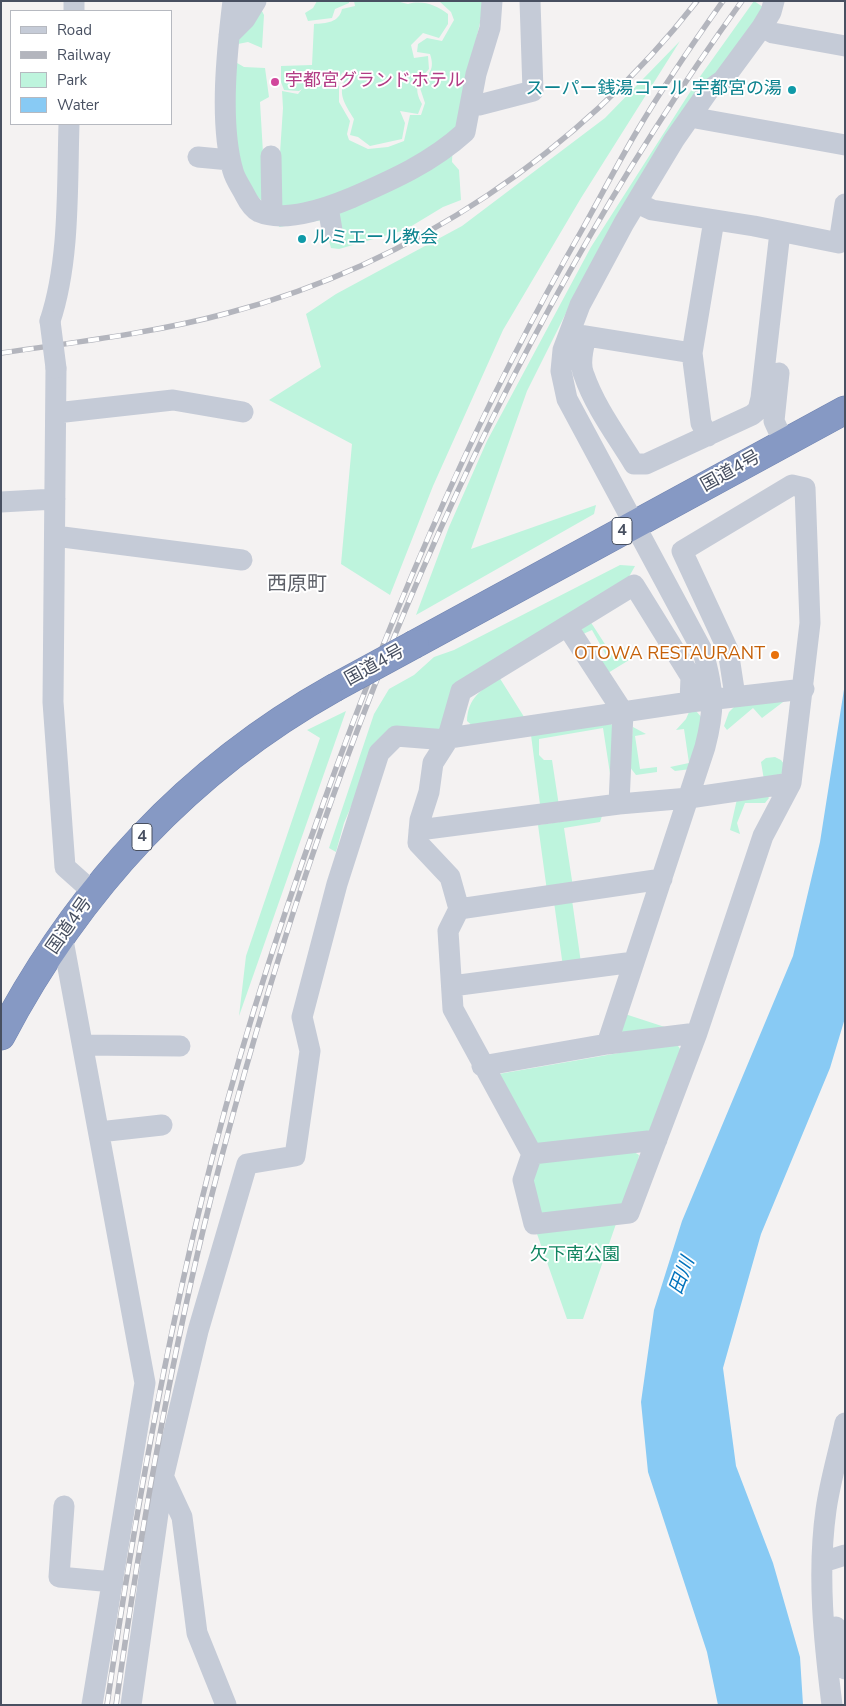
<!DOCTYPE html>
<html>
<head>
<meta charset="utf-8">
<style>
  body { margin:0 }
  #map { position:relative; width:846px; height:1706px; overflow:hidden; background:#f4f2f2; font-family:"Nunito Sans",sans-serif }
  canvas { display:block }
  .frame { position:absolute; inset:0; border:2px solid #485061; pointer-events:none }
  .legend { position:absolute; left:10px; top:10px; width:162px; height:115px; box-sizing:border-box; background:#fff; border:1px solid #b6b9c0; margin:0; padding:6px 9px; list-style:none; font-size:15px; color:#485061 }
  .legend li { display:flex; align-items:center; gap:10px; height:25px }
  .legend b { width:25px; border:1px solid #b6b9c0 }
</style>
</head>
<body>
<div id="map">
<canvas width="846" height="1706"></canvas>
<div class="frame"></div>
<ul class="legend">
<li><b style="height:6px;background:#c5cbd7"></b>Road</li>
<li><b style="height:6px;background:#b3b5bd"></b>Railway</li>
<li><b style="height:14px;background:#bef4dd"></b>Park</li>
<li><b style="height:14px;background:#88caf4"></b>Water</li>
</ul>
</div>
<script>
const ctx = document.querySelector('canvas').getContext('2d');
ctx.lineJoin = 'round';
function fillPath(path, color) { ctx.fillStyle = color; ctx.fill(path, 'evenodd'); }
function trace(path, color, width, dash) { ctx.strokeStyle = color; ctx.lineWidth = width; ctx.lineCap = dash ? 'butt' : 'round'; ctx.setLineDash(dash || []); ctx.stroke(path); }
function drawText(font, color, halo, rows, align = 'center') {
  ctx.font = font + ' "Nunito Sans","Noto Sans JP",sans-serif'; ctx.lineWidth = 4; ctx.setLineDash([]); ctx.textBaseline = 'middle'; ctx.strokeStyle = halo; ctx.fillStyle = color; for (const [text, x, y, turn = 0] of rows) {
    ctx.save(); ctx.translate(x, y); ctx.rotate((+turn || 0) * Math.PI / 180); ctx.textAlign = isNaN(turn) ? turn : align; if (halo) ctx.strokeText(text, 0, 0); ctx.fillText(text, 0, 0); ctx.restore();
  }
}
fillPath(new Path2D(`
  M257,1l7,14 -2,33 -14,-6 -15,3 -1,15 12,7 21,1 4,29 -9,5 3,51h17l3,-45 -1,-17 16,3 4,-5 -3,2 -15,-1 -3,-8v-16l31,-1 2,-41c12,-1 25,-1 28,-15l13,-3 -1,-5h42l12,3c15,-4 28,1 40,10v10l-9,14 -16,-5 -12,12 3,13 14,-2 1,13c-11,12 -16,19 -7,35l-4,10 -18,-3 5,12 -3,16 -32,7 -12,-9 -8,-2 4,-16c-9,-15 -18,-26 -7,-43l-4,-4 -5,7 -18,-2 -12,7 15,-4 16,6v16l11,19 -3,13 2,6 19,9 20,-2 16,-6 6,-26h11l4,-12 -6,-18c11,-12 16,-16 11,-31l-13,-2 1,-8 9,-6 15,3 12,-21 -3,-8 -12,-11h46l-32,139 -1,22 7,8 2,30 -18,7 -38,23 -66,19 -8,-1 -8,-28 -44,7 -1,-18 -17,-9 -28,-27 -5,-165z
  M317,1h32v2l-14,6 -3,9 -24,3 -3,-8 8,-5z
  M754,1l12,8 -192,288 -47,94 -56,158 125,-44 -2,9 -178,101 33,-88 38,-86 104,-194 108,-169z
  M680,41l-99,157 -78,132 -70,156 -43,109 -49,-31 11,-120 -83,-44 52,-33 -15,-53 30,-20 126,-68 143,-108z
  M620,565l15,1 -10,18 -169,106 -12,44 -67,12 -33,77 -8,29 -7,-4 45,-134 15,-25 25,-14 20,-18 20,-7z
  M590,621l22,34 15,-8 7,10 -26,16 -9,-13 7,-5 -14,-25 -9,4 -3,-3z
  M499,677l27,43 -50,9 -9,-8c1,-24 14,-30 32,-44z
  M787,699l-25,19 -9,-10 -26,22 -3,-4 5,-14 5,-5z
  M346,711l-107,305 7,-60 74,-218 -13,-8z
  M696,711l7,8 -12,50 -16,2 -5,-4 19,-4 -5,-34 -8,1 10,-11 3,-7z
  M611,724l7,6 -5,63 -10,-65 -64,11v16l5,5h8l7,46 -18,6 -10,-77z
  M633,727l13,7 -11,2 5,33 17,-2v5l-21,3 -7,-9z
  M775,757l6,3 8,11 -25,9 -3,-18 5,-4z
  M766,794l3,4 -4,5h-20l-8,20 3,11 -10,-4 7,-31z
  M602,816l-2,6 -36,6 9,59 -26,4 -9,-66z
  M572,900l9,63 -18,4 -9,-65z
  M625,1014l49,16 -46,5 -7,-4z
  M676,1043l7,10 -34,79 -108,17 -48,-74z
  M631,1150l8,5 -3,17 -12,33 -85,9 -7,-43 10,-12z
  M617,1221l-34,98h-16l-31,-88z`), '#bef4dd');
fillPath(new Path2D(`
  M845,683v335l-15,50 -69,166 -38,134 13,98 37,97 27,94 3,48h-85l-11,-53 -59,-180 -7,-70 13,-92 28,-89 111,-265 27,-114z`), '#88caf4');
const highway = new Path2D(`
  M415,644l430,-234
  M1,1036c77,-147 188,-267 333,-348`);
trace(highway, '#7184b0', 29);
trace(new Path2D(`
  M233,1c-6,49 -14,122 0,170 2,8 8,16 12,24 3,6 8,14 14,17 25,11 68,-4 92,-14 41,-18 80,-35 114,-66l11,-58 14,-46 2,-27
  M74,11v-10
  M762,27l11,6 72,13
  M229,35l16,-16 11,-18
  M479,105l54,-14 -3,-90
  M690,117l155,28
  M271,156l1,59
  M198,157l32,3
  M637,203l15,7 102,16 85,17 6,-39
  M328,207l4,23
  M50,321c20,-60 17,-134 19,-197
  M574,334l118,19
  M586,337c-3,11 -7,27 -2,38 11,32 33,61 50,89h12l106,-49 6,-5 3,-12 19,-166
  M56,368l-3,334 12,165 28,25
  M779,373l-5,48 10,22
  M56,413l117,-13 70,12
  M708,436l-7,-13 -9,-70 22,-133
  M1,502l54,-3
  M55,536l187,24
  M567,626l56,86 -4,92
  M735,696l-7,-46 -46,-99 110,-66 13,3 5,135 -19,160
  M419,830l200,-26 70,-6 102,-15 -28,53 -66,197 -68,180 -95,11 -11,-44 9,-26 -79,-145 -5,-78 11,-22 -9,-32 -32,-34 2,-23 9,-28 4,-29 16,-25 241,-36 114,-13
  M459,909l203,-30
  M62,935l83,448 -53,322
  M452,986l182,-24
  M607,1044l98,-297c10,-39 9,-56 -2,-95l-136,-253 -6,-28 2,-21 17,-45 44,-82 50,-83 35,-50 14,-10 39,-53 9,-15 3,-11
  M84,1045l96,1
  M482,1066l125,-22 90,-11
  M99,1132l63,-7
  M532,1154l125,-14
  M163,1476l19,41 15,116 29,72
  M64,1506l-5,71 54,5
  M823,1562l22,-7
  M836,1627l9,42
  M131,1705l32,-227 35,-147 49,-167 48,-8 15,-105 -8,-34 35,-133 42,-131 17,-17 51,4 14,-49 173,-106 57,92 -1,25
  M832,1705c-8,-64 -15,-131 -6,-195 4,-29 13,-58 19,-87`), '#c5cbd7', 21);
trace(highway, '#8699c4', 28);
const rail = new Path2D(`
  M1,353c76,-11 153,-20 227,-40 185,-49 351,-161 469,-312
  M107,1705c25,-170 54,-339 95,-506 32,-133 74,-265 121,-395 71,-199 155,-393 260,-576 18,-32 35,-65 54,-97 26,-44 56,-88 86,-130
  M116,1705c24,-170 53,-340 95,-507 107,-422 275,-843 531,-1197`);
trace(rail, '#b3b5bd', 5.5);
trace(rail, '#fff', 4, [11]);
const highwayBridge = new Path2D(`
  M334,688l81,-44`);
trace(highwayBridge, '#7184b0', 29, []);
trace(new Path2D(`
  M50,321l6,47`), '#c5cbd7', 21);
trace(highwayBridge, '#8699c4', 28);
for (const [x, y, r, color] of [
  [275,82,5,"#d1479c"],
  [792,90,5,"#0f9aa8"],
  [302,239,5,"#0f9aa8"],
  [775,655,5,"#e8710a"]
]) { const dot = new Path2D(); dot.arc(x, y, r, 0, 2 * Math.PI); ctx.fillStyle = color; ctx.fill(dot); trace(dot, '#fff', 2); }
for (const [x, y, w] of [
  [622,531,20],
  [142,837,20]
]) { const box = new Path2D(); box.roundRect(x - w / 2, y - 13.5, w, 27, 4); ctx.fillStyle = '#fff'; ctx.fill(box); trace(box, '#485061', 1); }
drawText('bold 16px', '#485061', null, [
  ["4",622,531],
  ["4",142,837]
]);
drawText('18px', '#b23c85', '#fff', [
  ["宇都宮グランドホテル",285,82]
], 'left');
drawText('18px', '#0d838f', '#fff', [
  ["スーパー銭湯コール 宇都宮の湯",782,90],
  ["ルミエール教会",312,239,"left"]
], 'right');
drawText('18px', '#485061', '#fff', [
  ["国道4号",731,472,-29],
  ["国道4号",375,666,-29],
  ["国道4号",70,926,-55]
]);
drawText('18px', '#c56008', '#fff', [
  ["OTOWA RESTAURANT",765,655]
], 'right');
drawText('18px', '#108560', '#fff', [
  ["欠下南公園",575,1256]
]);
drawText('italic 19px', '#0072bc', '#fff', [
  ["田川",683,1276,-69]
]);
drawText('20px', '#5d6068', '#fff', [
  ["西原町",297,585]
]);
</script>
</body>
</html>
